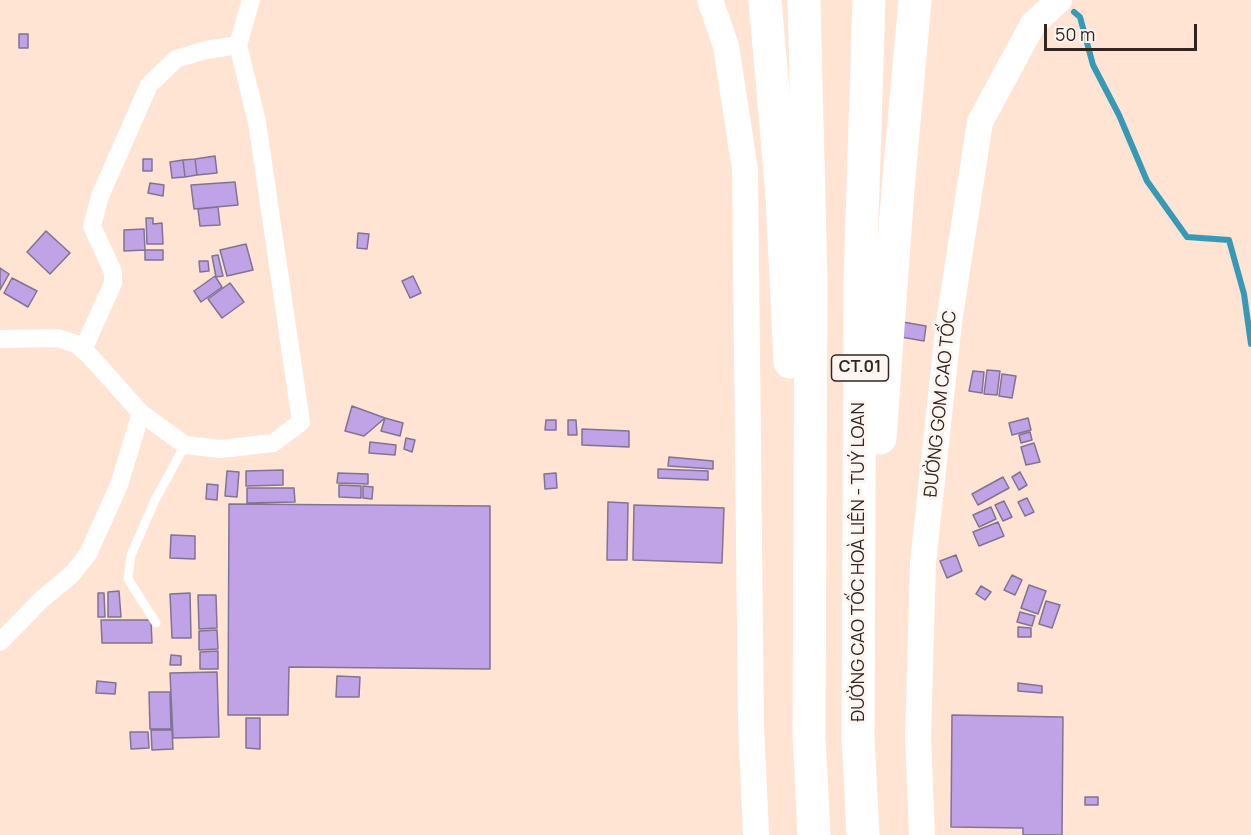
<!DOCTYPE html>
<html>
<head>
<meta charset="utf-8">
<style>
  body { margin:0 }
  #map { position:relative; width:1251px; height:835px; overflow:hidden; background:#ffe3d3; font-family:Manrope,sans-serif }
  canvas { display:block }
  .scale { position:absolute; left:1044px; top:24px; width:153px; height:27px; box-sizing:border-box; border:3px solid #32251e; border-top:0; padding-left:8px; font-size:18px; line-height:21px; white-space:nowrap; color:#32251e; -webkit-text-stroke:4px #fcf5f1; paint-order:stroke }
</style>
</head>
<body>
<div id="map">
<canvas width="1251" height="835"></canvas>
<div class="scale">50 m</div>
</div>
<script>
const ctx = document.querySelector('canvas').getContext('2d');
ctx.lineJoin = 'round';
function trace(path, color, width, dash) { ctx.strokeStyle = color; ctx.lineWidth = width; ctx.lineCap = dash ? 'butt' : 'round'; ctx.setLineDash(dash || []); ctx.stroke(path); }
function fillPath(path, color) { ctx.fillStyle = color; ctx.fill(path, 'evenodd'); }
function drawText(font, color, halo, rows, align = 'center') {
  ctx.font = font + ' Manrope,sans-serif'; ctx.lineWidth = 6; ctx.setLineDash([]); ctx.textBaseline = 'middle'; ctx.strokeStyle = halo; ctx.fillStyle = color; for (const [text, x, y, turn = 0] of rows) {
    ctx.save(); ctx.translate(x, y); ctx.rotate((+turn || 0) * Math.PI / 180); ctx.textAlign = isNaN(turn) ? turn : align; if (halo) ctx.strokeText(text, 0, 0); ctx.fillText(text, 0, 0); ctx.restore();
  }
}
trace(new Path2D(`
  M1074,12l6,5 13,48 26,50 28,66 40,56 42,3 15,54 7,50`), '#3699b6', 6);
const building = new Path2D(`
  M19,34h9v14h-9z
  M215,156l2,17 -20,2 -2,-16z
  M143,159h9v12h-9z
  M195,159l2,16 -12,2 -2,-17z
  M183,160l2,17 -13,1 -2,-16z
  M235,182l3,23 -44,4 -3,-24z
  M150,183l14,2 -1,11 -15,-3z
  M218,207l2,18 -20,1 -2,-17z
  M146,218h7v6l9,-1 1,21h-16z
  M144,229l1,21 -21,1v-21z
  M46,231l24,22 -20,21 -23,-22z
  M358,233l11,1 -2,15 -10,-1z
  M246,244l7,26 -26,6 -7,-26z
  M145,250h18v10h-18z
  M218,255l5,21 -7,1 -4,-21z
  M199,261h9l1,10 -9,1z
  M0,268l9,6 -9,16z
  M215,276l7,11 -21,15 -7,-11z
  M413,276l8,17 -11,5 -8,-17z
  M12,278l25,13 -9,16 -24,-14z
  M230,283l14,19 -22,16 -14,-19z
  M903,322l23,4 -2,15 -23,-4z
  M987,370l13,1 -3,24 -13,-1z
  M973,371l11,1 -2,21 -13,-2z
  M1002,374l14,2 -4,22 -13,-2z
  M352,406l33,12 -21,18 -19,-5z
  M385,418l18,5 -3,13 -19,-5z
  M1028,418l3,12 -19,5 -3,-12z
  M546,420h10v10h-11z
  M568,420h8l1,15h-9z
  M582,429l47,2v16l-47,-2z
  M1030,432l2,8 -11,3 -2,-8z
  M406,438l9,2 -3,12 -8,-3z
  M370,442l26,3 -1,10 -26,-2z
  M1034,443l6,19 -14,3 -5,-18z
  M669,457l44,4v8l-45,-3z
  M658,469l50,2v9l-50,-2z
  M283,470v15l-37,1v-15z
  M227,471l12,1 -2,25 -12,-1z
  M1020,472l7,13 -8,5 -7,-13z
  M338,473l30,1v10l-31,-1z
  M556,473l1,15 -12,1 -1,-15z
  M1003,477l6,11 -31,17 -6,-11z
  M207,484l11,1 -1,15 -11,-1z
  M339,485l22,1v12l-22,-1z
  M363,486l10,1 -1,12 -9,-1z
  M247,488h47l1,14 -48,1z
  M1027,498l7,14 -9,4 -7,-14z
  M1004,501l8,16 -9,4 -8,-16z
  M608,502l20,1 -1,57h-20z
  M229,504l261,2v163l-201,-2 -1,48h-60z
  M634,505l90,3 -2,55 -89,-3z
  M991,507l5,12 -17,8 -6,-12z
  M998,522l6,14 -25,10 -6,-14z
  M171,535l24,1v23l-25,-1z
  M956,555l6,16 -15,7 -7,-17z
  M1012,575l10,5 -7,15 -11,-5z
  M1029,585l17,6 -8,23 -17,-6z
  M981,586l10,6 -6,8 -9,-6z
  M119,591l2,26h-13v-25z
  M98,593h6l1,24h-7z
  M190,593l1,45h-19l-2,-44z
  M198,595h18l1,33 -18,1z
  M1046,601l14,4 -8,23 -13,-4z
  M1020,612l15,4 -3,10 -15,-4z
  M101,620h50l1,23h-50z
  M1018,627l13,1v9h-13z
  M217,630l1,19 -19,1v-19z
  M218,651v18h-18v-17z
  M171,655l10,1v9h-11z
  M217,672l2,65 -46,1 -3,-65z
  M337,676l23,1 -1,20h-23z
  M97,681l19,2 -1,11 -19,-1z
  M1018,683l24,3v7l-24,-2z
  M149,692h21l1,37h-21z
  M952,715l111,2 -1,118h-39v-7l-72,-1z
  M246,718h14v31l-14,-1z
  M151,730h21l1,19 -21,1z
  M130,732h18l1,16 -18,1z
  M1085,797h13v8h-13z`);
fillPath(building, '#bfa3e6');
trace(building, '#807492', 1.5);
trace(new Path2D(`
  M156,623l-28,-44 3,-24 24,-55 30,-55`), '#fff', 9);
trace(new Path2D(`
  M0,339l58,-1 18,6 14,12 51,57 44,32 36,4 52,-6 28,-21 -44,-300 -19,-77 13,-45
  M83,350l30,-67v-11l-21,-46 8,-30 49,-111 27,-26 30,-9 32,-5
  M0,642l41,-42 31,-26 16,-20 31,-69 22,-72`), '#fff', 18);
trace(new Path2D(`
  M710,0l16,46 19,124 6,555 5,110
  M922,835l-4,-98 5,-174 26,-241 31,-200 53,-98 26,-24`), '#fff', 26);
trace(new Path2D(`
  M765,0l17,196 8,166
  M804,0l7,281 -2,455 5,99
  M880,438l18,-249 17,-189
  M863,835l-5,-99 2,-455 9,-281`), '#fff', 33);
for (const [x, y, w] of [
  [860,368,57]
]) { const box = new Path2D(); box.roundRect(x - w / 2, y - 13, w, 26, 4.5); ctx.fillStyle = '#fcf5f1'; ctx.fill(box); trace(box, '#32251e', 1.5); }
drawText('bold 16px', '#32251e', null, [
  ["CT.01",860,368]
]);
drawText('18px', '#32251e', '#fcf5f1', [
  ["ĐƯỜNG GOM CAO TỐC",941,404,-84],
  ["ĐƯỜNG CAO TỐC HOÀ LIÊN - TUÝ LOAN",859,562,-90]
]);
</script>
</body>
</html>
